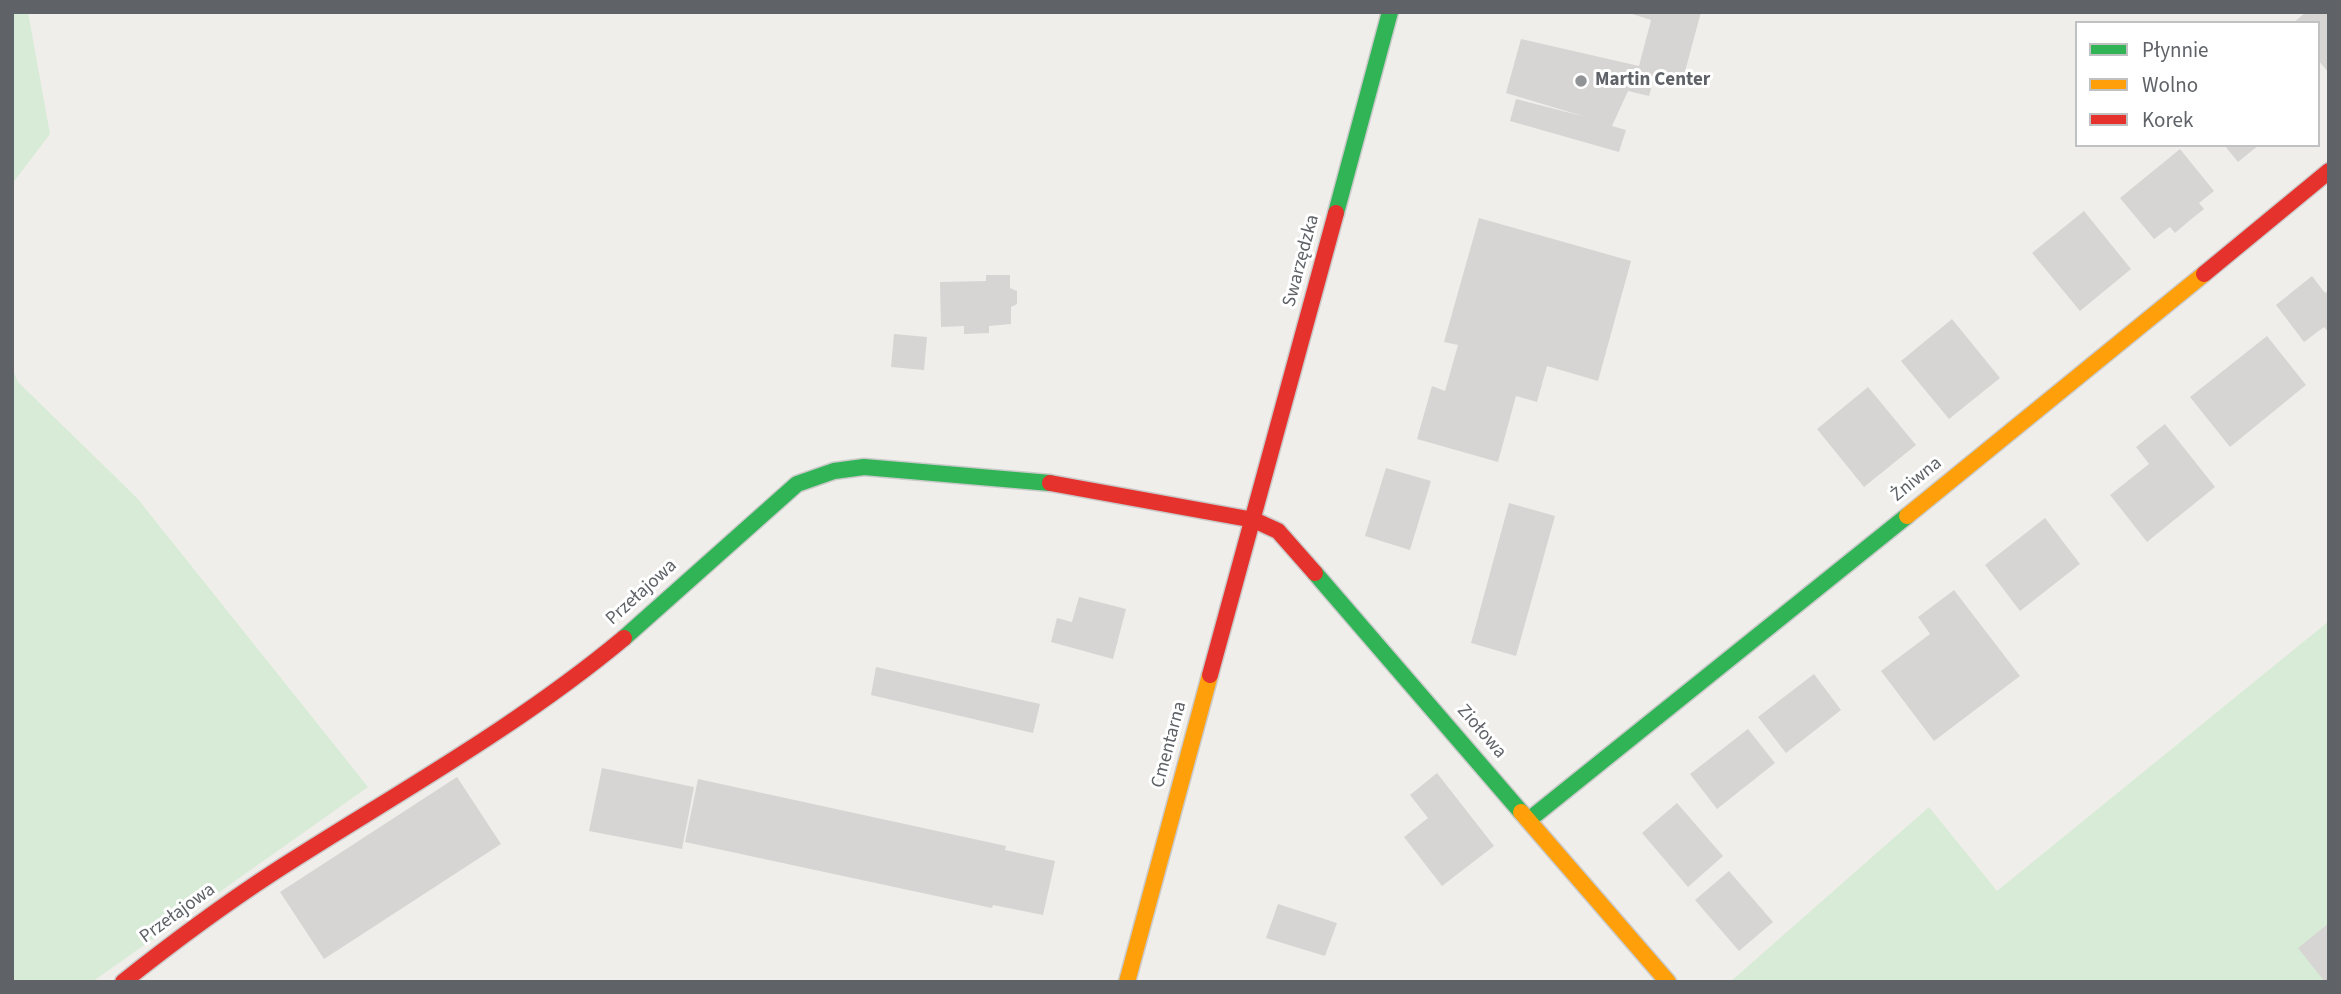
<!DOCTYPE html>
<html>
<head>
<meta charset="utf-8">
<style>
  body { margin:0 }
  #map { position:relative; width:2341px; height:994px; overflow:hidden; background:#efeeea; font-family:"Source Sans 3",sans-serif }
  canvas { display:block }
  .frame { position:absolute; inset:0; border:14px solid #5f6368; pointer-events:none }
  .legend { position:absolute; left:2075px; top:21px; width:245px; height:126px; box-sizing:border-box; background:#fff; border:2px solid #bfc1c3; margin:0; padding:9px 12px; list-style:none; font-size:21px; color:#5f6368 }
  .legend li { display:flex; align-items:center; gap:14px; height:35px }
  .legend b { width:35px; border:2px solid #bfc1c3 }
</style>
</head>
<body>
<div id="map">
<canvas width="2341" height="994"></canvas>
<div class="frame"></div>
<ul class="legend">
<li><b style="height:9px;background:#30b455"></b>Płynnie</li>
<li><b style="height:9px;background:#ff9f0a"></b>Wolno</li>
<li><b style="height:9px;background:#e5322d"></b>Korek</li>
</ul>
</div>
<script>
const ctx = document.querySelector('canvas').getContext('2d');
ctx.lineJoin = 'round';
function fillPath(path, color) { ctx.fillStyle = color; ctx.fill(path, 'evenodd'); }
function trace(path, color, width, dash) { ctx.strokeStyle = color; ctx.lineWidth = width; ctx.lineCap = dash ? 'butt' : 'round'; ctx.setLineDash(dash || []); ctx.stroke(path); }
function drawText(font, color, halo, rows, align = 'center') {
  ctx.font = font + ' "Source Sans 3",sans-serif'; ctx.lineWidth = 6; ctx.setLineDash([]); ctx.textBaseline = 'middle'; ctx.strokeStyle = halo; ctx.fillStyle = color; for (const [text, x, y, turn = 0] of rows) {
    ctx.save(); ctx.translate(x, y); ctx.rotate((+turn || 0) * Math.PI / 180); ctx.textAlign = isNaN(turn) ? turn : align; if (halo) ctx.strokeText(text, 0, 0); ctx.fillText(text, 0, 0); ctx.restore();
  }
}
fillPath(new Path2D(`
  M12,12h16l22,122 -38,50z
  M12,368l6,14 119,116 231,289 -276,195h-80z
  M2329,621v361h-599l199,-175 68,84z`), '#d8ebd6');
fillPath(new Path2D(`
  M1626,12h75l-18,67 -27,-8 -7,25 -21,-5 -16,35 14,4 -7,22 -109,-31 6,-22 70,18 -80,-24 15,-54 118,27 12,-46z
  M2306,12h23v61l-11,-13v-37h-25z
  M2224,145h35l-21,17z
  M2180,149l34,42 -15,12 5,6 -15,12 -14,12 -5,-6 -16,12 -34,-41z
  M2084,211l47,58 -51,42 -48,-58z
  M1479,218l152,43 -33,120 -51,-15 -10,36 -21,-6 -18,66 -81,-23 15,-53 13,5 13,-46 -14,-3z
  M986,275h24v13l7,3v13l-6,3v17l-22,2v7l-25,1v-8l-23,1 -1,-45 46,-1z
  M2312,276l13,17 4,-3v43l-5,-6 -20,15 -28,-37z
  M1952,319l48,59 -51,41 -48,-58z
  M894,334l33,3 -3,33 -33,-3z
  M2267,336l39,49 -76,62 -40,-50z
  M1868,387l48,58 -52,42 -47,-58z
  M2165,424l50,63 -68,55 -37,-47 39,-31 -13,-17z
  M1386,468l45,13 -21,69 -45,-14z
  M1509,503l46,13 -39,140 -45,-13z
  M2045,518l35,46 -60,47 -35,-46z
  M1954,590l66,86 -86,65 -53,-70 49,-37 -12,-17z
  M1079,597l47,12 -13,50 -62,-17 6,-24 15,4z
  M876,667l164,37 -7,29 -162,-38z
  M1814,674l27,36 -55,43 -28,-36z
  M1748,729l27,34 -58,46 -27,-35z
  M602,768l92,19 -12,62 -93,-18z
  M1437,773l57,73 -52,40 -38,-49 24,-19 -18,-23z
  M457,777l44,67 -177,115 -44,-67z
  M698,779l308,67 -1,4 50,11 -12,54 -50,-10 -1,3 -307,-66z
  M1677,803l46,53 -35,31 -46,-54z
  M1729,871l44,51 -34,29 -44,-51z
  M1278,904l59,19 -12,33 -59,-18z
  M2329,923v59h-4l-27,-34z`), '#d6d5d3');
const fast = new Path2D(`
  M1336,213l54,-201
  M1315,573l206,239
  M624,638l173,-154 37,-13 30,-4 186,16
  M1530,819l377,-303`);
const slow = new Path2D(`
  M1907,516l297,-242
  M1521,812l147,170
  M1127,982l83,-307`);
const jam = new Path2D(`
  M2204,274l125,-103
  M1050,483l204,37 24,11 37,42
  M1210,675l126,-462
  M123,982c49,-39 99,-76 151,-110 118,-76 242,-144 350,-234`);
trace(fast, '#cacacb', 19);
trace(slow, '#cacacb', 19);
trace(jam, '#cacacb', 19);
trace(fast, '#30b455', 16);
trace(slow, '#ff9f0a', 16);
trace(jam, '#e5322d', 16);
for (const [x, y, r, color] of [
  [1581,81,7,"#919496"]
]) { const dot = new Path2D(); dot.arc(x, y, r, 0, 2 * Math.PI); ctx.fillStyle = color; ctx.fill(dot); trace(dot, '#fff', 2.5); }
drawText('bold 19px', '#5f6368', '#fff', [
  ["Martin Center",1595,81]
], 'left');
drawText('19px', '#5f6368', '#fff', [
  ["Swarzędzka",1302,261,-75],
  ["Żniwna",1917,480,-39],
  ["Przełajowa",642,593,-42],
  ["Ziołowa",1481,732,49],
  ["Cmentarna",1170,745,-75],
  ["Przełajowa",178,914,-36]
]);
</script>
</body>
</html>
